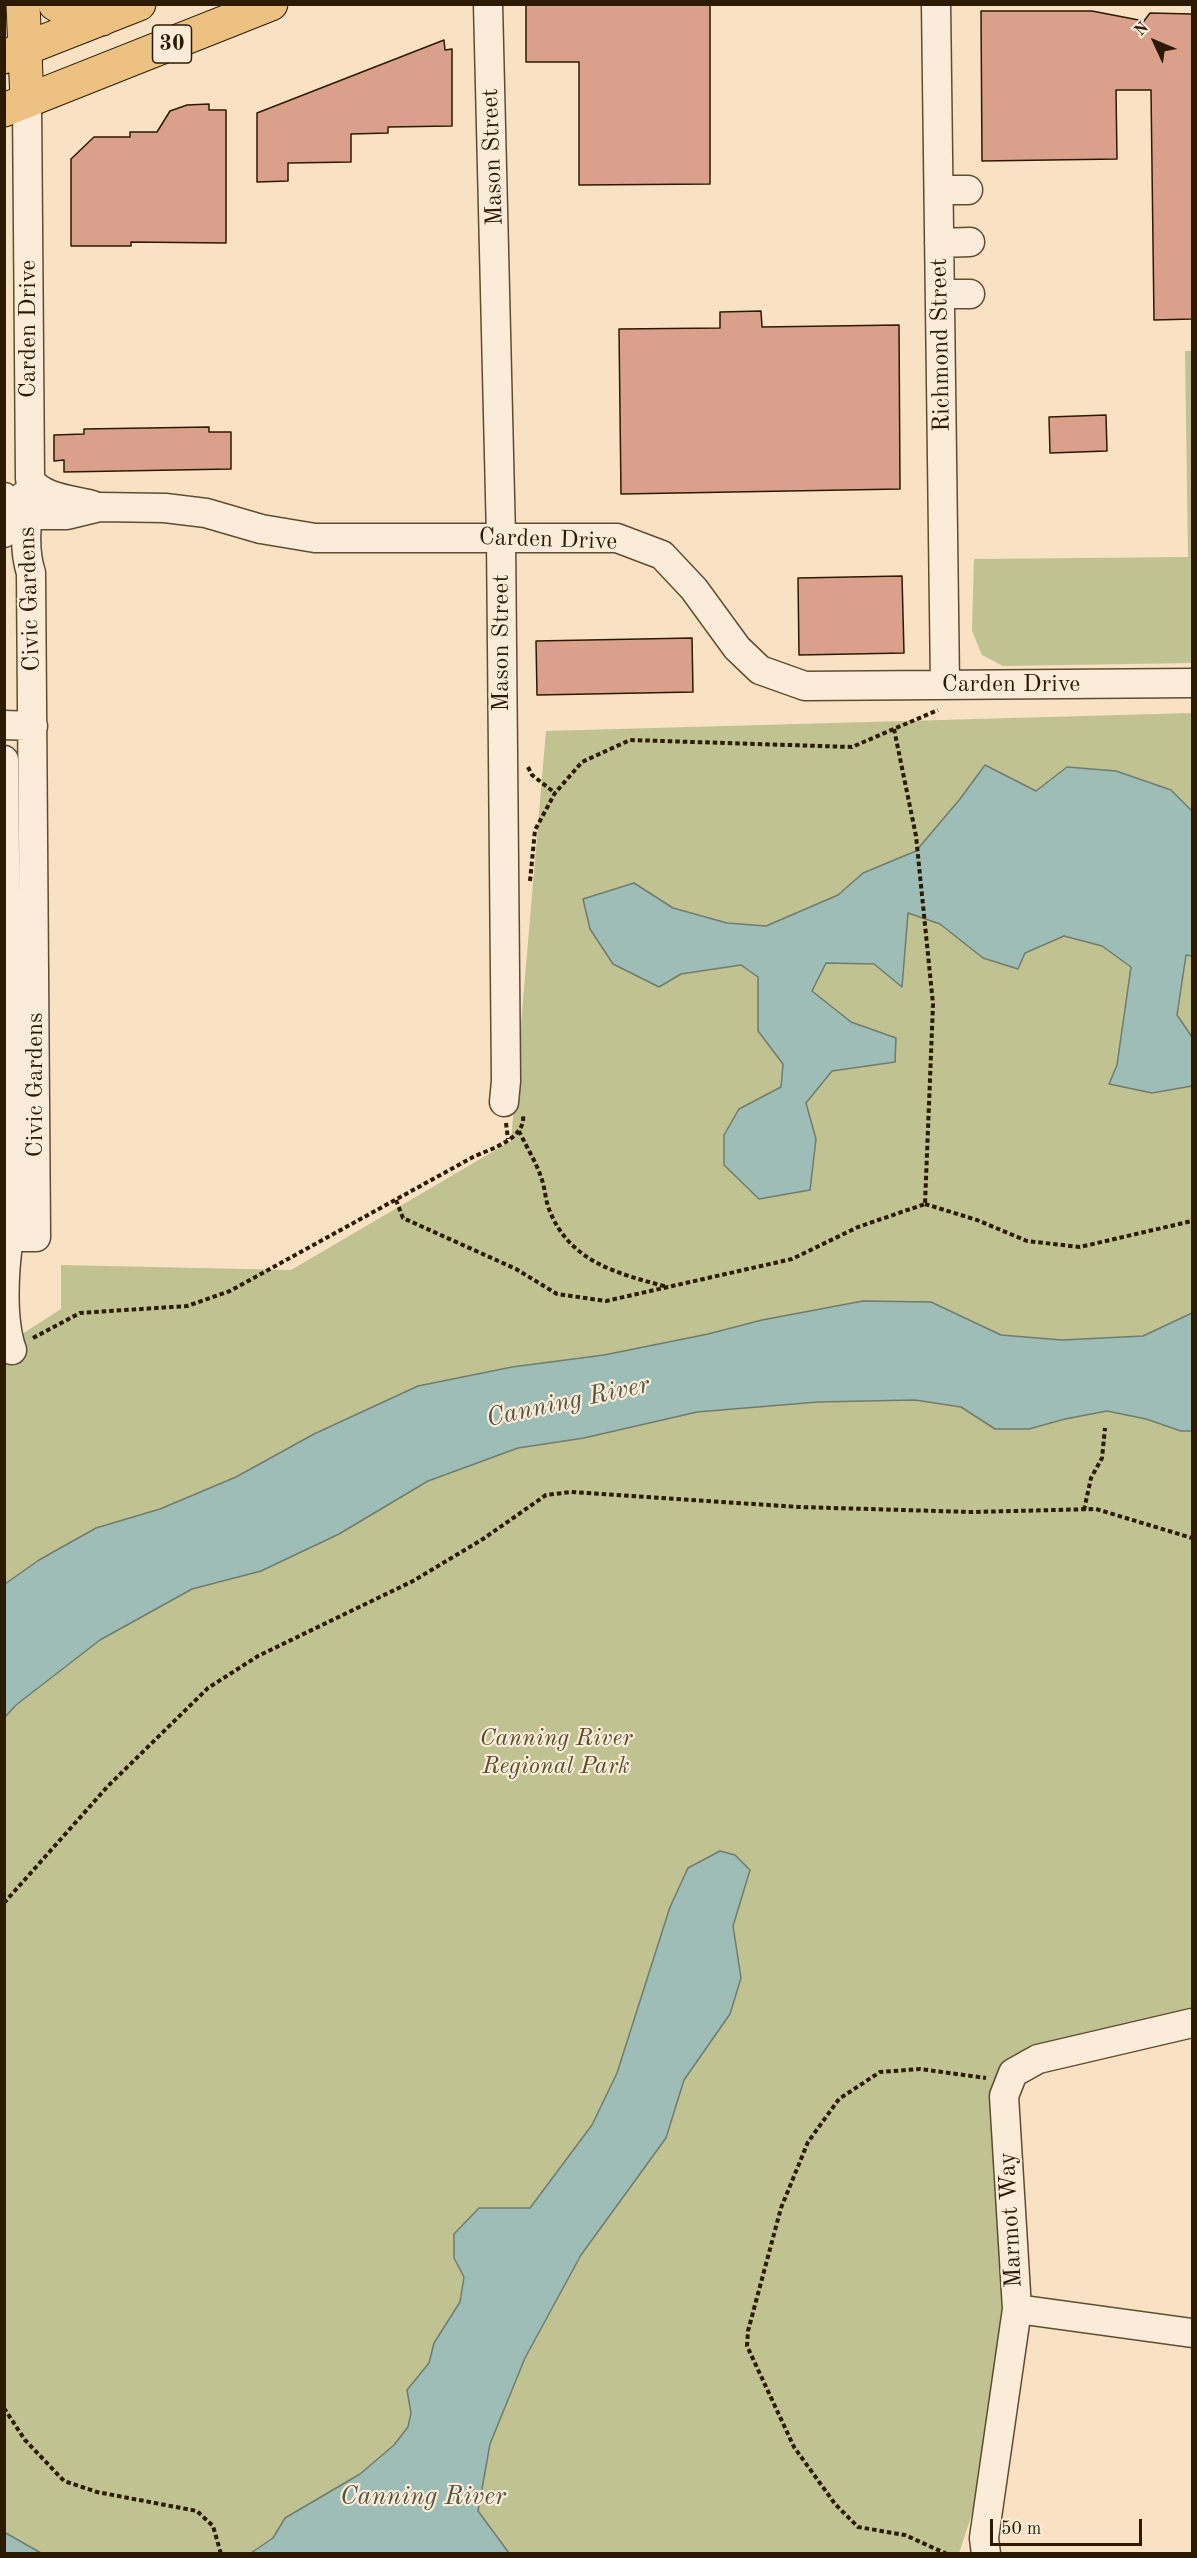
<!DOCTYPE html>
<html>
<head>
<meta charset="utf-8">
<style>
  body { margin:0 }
  #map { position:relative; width:1197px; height:2558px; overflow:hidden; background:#f8e2c3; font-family:"Old Standard TT",serif }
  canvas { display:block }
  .frame { position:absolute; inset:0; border:6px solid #2c1b02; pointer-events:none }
  .north { position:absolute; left:1125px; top:12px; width:60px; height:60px; -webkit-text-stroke:4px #faecd8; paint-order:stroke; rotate:314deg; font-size:16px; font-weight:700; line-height:24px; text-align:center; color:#2c1b02 }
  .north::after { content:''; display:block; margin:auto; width:21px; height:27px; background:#2c1b02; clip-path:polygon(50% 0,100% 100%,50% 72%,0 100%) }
  .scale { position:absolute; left:990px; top:2519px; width:152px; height:27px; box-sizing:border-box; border:3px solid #2c1b02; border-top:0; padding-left:8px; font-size:18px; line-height:21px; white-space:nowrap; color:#2c1b02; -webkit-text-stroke:4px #faecd8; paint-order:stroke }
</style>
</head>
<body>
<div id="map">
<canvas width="1197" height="2558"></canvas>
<div class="frame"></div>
<div class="north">N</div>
<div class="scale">50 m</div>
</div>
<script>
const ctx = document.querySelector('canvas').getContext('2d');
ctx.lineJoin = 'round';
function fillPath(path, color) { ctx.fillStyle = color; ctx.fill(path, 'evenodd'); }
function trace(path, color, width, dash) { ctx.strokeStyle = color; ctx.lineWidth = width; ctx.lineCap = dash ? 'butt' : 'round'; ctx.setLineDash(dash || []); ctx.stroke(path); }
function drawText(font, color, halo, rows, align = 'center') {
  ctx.font = font + ' "Old Standard TT",serif'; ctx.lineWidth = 4.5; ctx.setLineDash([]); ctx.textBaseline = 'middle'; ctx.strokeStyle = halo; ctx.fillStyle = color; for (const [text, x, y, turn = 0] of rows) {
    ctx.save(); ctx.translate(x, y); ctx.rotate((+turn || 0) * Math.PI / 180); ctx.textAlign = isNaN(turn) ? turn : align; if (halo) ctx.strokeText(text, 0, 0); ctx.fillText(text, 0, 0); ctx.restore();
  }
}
fillPath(new Path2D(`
  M1185,351h7v312l-189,3 -21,-11 -10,-24 2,-72 214,-2z
  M1192,713v1307l-188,53 7,191 -23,202 -29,87 -954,1v-1209l56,-36v-44l230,5 220,-129 35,-410z`), '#c0c292');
const water = new Path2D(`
  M985,765l51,26 31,-24 49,4 55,19 21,21v145l-6,-1 -9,60 15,22v49l-40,7 -43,-9 8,-19 14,-98 -29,-21 -38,-10 -39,17 -7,16 -35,-11 -43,-34 -32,-11 -6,74 -28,-23 -48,-1 -14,28 39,31 45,16 -1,24 -63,9 -26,32 10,36 -6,51 -51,9 -35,-34v-30l15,-26 42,-22 2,-23 -25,-33v-54l-17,-12 -60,9 -22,13 -46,-23 -23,-35 -7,-30 51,-16 39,25 54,15 39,3 72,-31 25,-22 53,-22 44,-52z
  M863,1301l68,1 70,33 61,5 81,-4 49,-23v118h-11l-35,-12 -39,-8 -42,8 -36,10h-34l-34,-22 -46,-7 -97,2 -121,10 -113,26 -66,10 -90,33 -89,53 -78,37 -69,18 -92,51 -84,65 -11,12v-133l34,-24 57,-32 64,-19 76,-32 78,-43 104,-48 94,-19 92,-12 104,-21 54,-14z
  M720,1851l15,4 15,15 -17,56 8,52 -11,36 -46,66 -18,58 -85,117 -56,103 -35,86 -12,67 31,42h-258l22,-15 12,-20 75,-44 34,-29 14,-18 3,-14 -4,-23 22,-27 5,-20 26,-41 4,-25 -10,-19v-24l25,-26h51l62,-83 25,-52 53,-166 18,-39z
  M4,2532l37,21h-36z`);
fillPath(water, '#9dbdb6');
trace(water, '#707c6e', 1.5);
const building = new Path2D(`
  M526,4h184v180l-131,1v-123h-53z
  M981,11h111l52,10 6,-8 42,1v305l-38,1 -3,-230h-35l1,69 -135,2z
  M444,40l1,10 7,-1v77l-64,1v6l-37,1v28l-63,1v18l-31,1v-69z
  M209,104v6h17v133l-95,-1v4h-60v-87l23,-22h36v-5h27l13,-21 17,-6z
  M761,311l1,16 137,-2 1,164 -279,5 -2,-165 101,-1v-16z
  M1106,415l1,36 -57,2 -1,-36z
  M209,427v5h22v37l-167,3v-12l-10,1v-26l30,-1v-5z
  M902,576l2,77 -105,2 -1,-77z
  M692,638l1,54 -156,3 -1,-54z`);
fillPath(building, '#dba08c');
trace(building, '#2c1b02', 1.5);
const minor = new Path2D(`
  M488,4l13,533 5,544 -2,21
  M936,4l9,681
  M27,101l3,378c10,19 43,21 62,26
  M939,190h29
  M939,243l31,-1
  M940,294h30
  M4,497l8,9 15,9h40l33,-8 65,1 41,5 55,16 54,9h302l45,17 32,34 43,59 23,22 45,16 387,-3
  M4,533l8,-27 14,-12
  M4,725l29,1
  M4,760l5,477h27l-5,-664c-9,-29 -4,-58 3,-86
  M9,1237c-5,34 -8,82 3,113
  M1017,2309l175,24
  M986,2554l-2,-16 33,-229 -13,-213 9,-23 25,-14 154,-36`);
const major = new Path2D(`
  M23,4l4,97`);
const highway = new Path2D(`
  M55,4l22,13 25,2
  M4,57l135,-53
  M4,110l267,-106`);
trace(minor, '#5f4d32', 31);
trace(major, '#2c1b02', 35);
trace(highway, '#2c1b02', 35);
trace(new Path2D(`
  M894,729l22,107 17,168 -8,200
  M528,767l4,8 23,18
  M530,881l5,-51 20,-37 27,-31 48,-22 222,7 86,-37
  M506,1123l2,16
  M519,1131c7,15 17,31 22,46 4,10 4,22 8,32 20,53 69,65 119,78
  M396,1200l7,18 113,51 41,25 49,7 186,-42 66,-32 67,-23
  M925,1204l52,16 50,21 53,6 112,-26
  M33,1338l47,-25 107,-7 43,-15 243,-134c17,-8 53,-18 50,-42
  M1084,1510l7,-32 11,-20 3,-30
  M4,1903l104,-117 100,-98 50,-32 155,-75 70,-42 63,-44 25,-3 228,15 173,5 124,-3 96,29
  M4,2408l21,32 39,41 33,11 100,19 16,15 8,28
  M947,2554l-42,-19 -47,-8 -23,-23 -41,-57 -47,-101 1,-15 33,-123 27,-66 31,-43 41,-27 40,-3 66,9`), '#2c1b02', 4, [4.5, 3]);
trace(minor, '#faecd8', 28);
trace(major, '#ecc182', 33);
trace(highway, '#ecc182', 33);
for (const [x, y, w] of [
  [172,44,39]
]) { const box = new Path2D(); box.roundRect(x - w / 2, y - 19, w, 38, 4.5); ctx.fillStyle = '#faecd8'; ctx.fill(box); trace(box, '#2c1b02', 1.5); }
drawText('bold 22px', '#2c1b02', null, [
  ["30",172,44]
]);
drawText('24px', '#2c1b02', '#faecd8', [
  ["Mason Street",493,157,-92],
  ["Carden Drive",29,329,-90],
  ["Richmond Street",941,345,-91],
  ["Carden Drive",548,540,2],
  ["Civic Gardens",30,599,-92],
  ["Mason Street",502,643,-90],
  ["Carden Drive",1011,685],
  ["Civic Gardens",36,1085,-90],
  ["Marmot Way",1011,2220,-93]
]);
drawText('italic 24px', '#584d2d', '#faecd8', [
  ["Canning River",556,1739],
  ["Regional Park",556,1767]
]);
drawText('italic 26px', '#545441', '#faecd8', [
  ["Canning River",568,1402,-12],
  ["Canning River",423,2497]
]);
</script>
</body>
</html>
